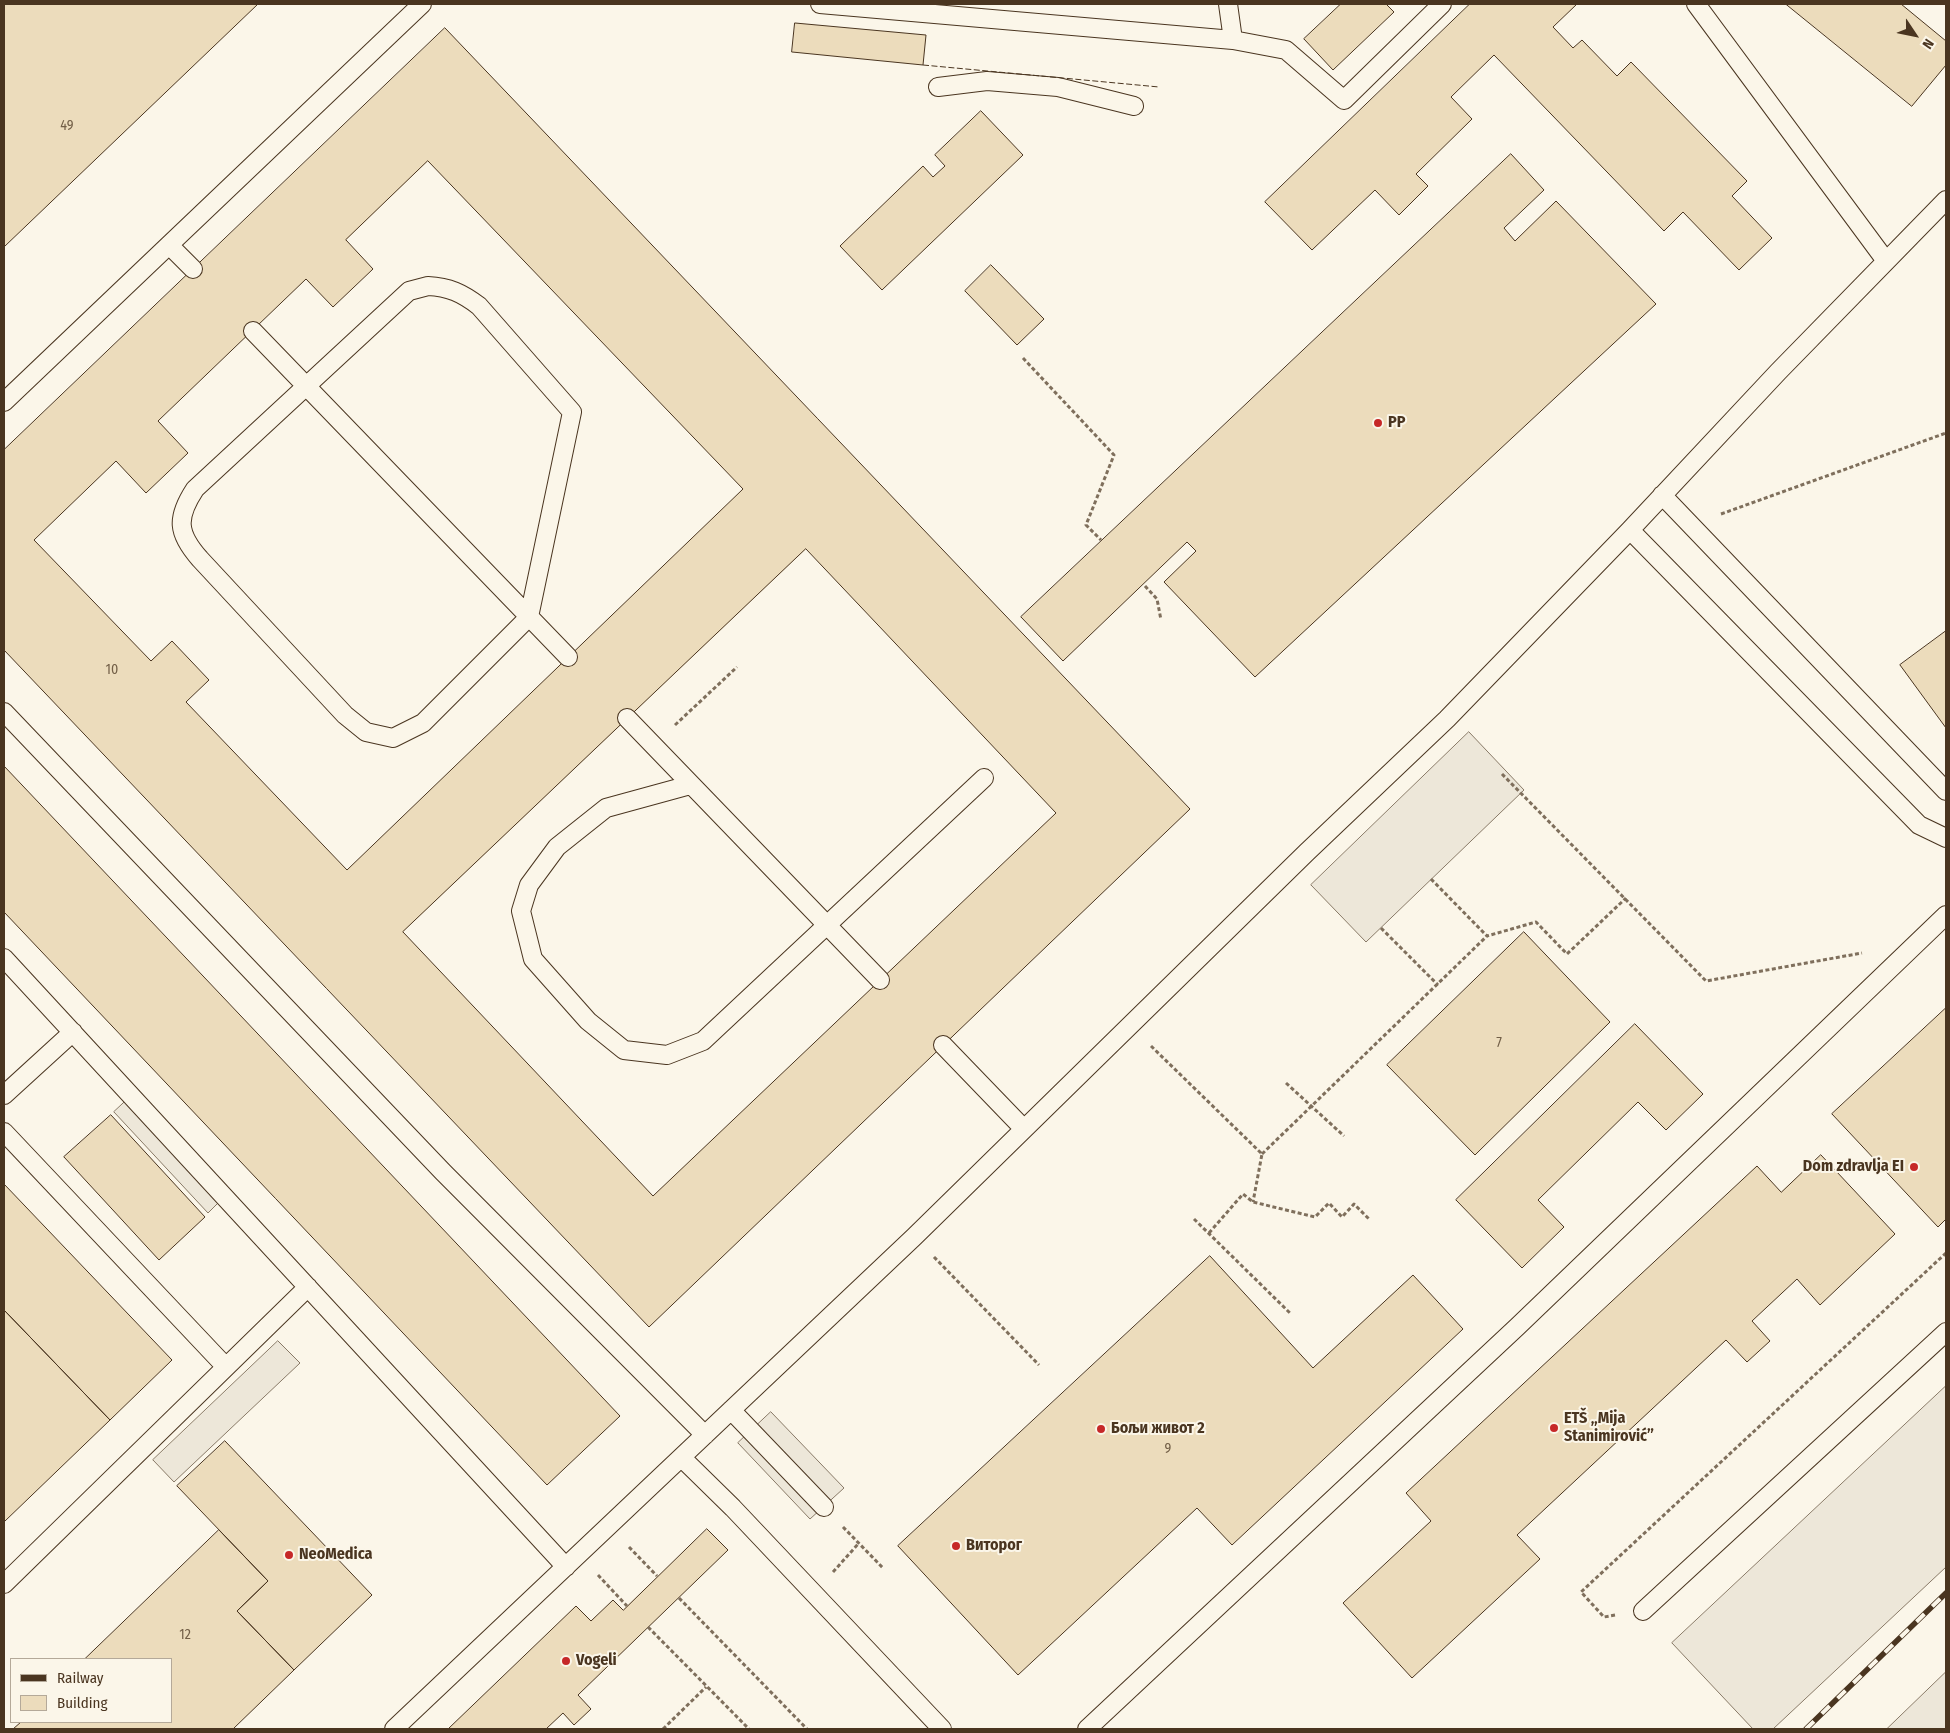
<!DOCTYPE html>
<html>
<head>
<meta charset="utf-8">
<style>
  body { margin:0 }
  #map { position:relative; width:1950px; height:1733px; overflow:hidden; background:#fbf6e9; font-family:"Fira Sans Condensed",sans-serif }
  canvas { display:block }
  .frame { position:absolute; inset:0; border:5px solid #4a3520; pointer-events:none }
  .legend { position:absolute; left:10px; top:1658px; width:162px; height:65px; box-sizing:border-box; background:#fbf6e9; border:1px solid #b4a999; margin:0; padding:6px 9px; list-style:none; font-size:15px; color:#4a3520 }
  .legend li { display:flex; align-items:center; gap:10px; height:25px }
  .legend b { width:25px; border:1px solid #b4a999 }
  .north { position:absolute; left:1890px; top:10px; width:50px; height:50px; -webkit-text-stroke:4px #fbf6e9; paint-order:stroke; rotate:124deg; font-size:14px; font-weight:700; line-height:20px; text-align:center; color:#4a3520 }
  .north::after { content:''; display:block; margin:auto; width:18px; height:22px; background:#4a3520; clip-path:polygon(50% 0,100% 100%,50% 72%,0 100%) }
</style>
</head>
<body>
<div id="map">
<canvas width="1950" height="1733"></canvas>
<div class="frame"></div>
<ul class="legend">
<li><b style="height:6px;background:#4a3520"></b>Railway</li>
<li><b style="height:14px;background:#ecdcbc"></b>Building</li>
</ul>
<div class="north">N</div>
</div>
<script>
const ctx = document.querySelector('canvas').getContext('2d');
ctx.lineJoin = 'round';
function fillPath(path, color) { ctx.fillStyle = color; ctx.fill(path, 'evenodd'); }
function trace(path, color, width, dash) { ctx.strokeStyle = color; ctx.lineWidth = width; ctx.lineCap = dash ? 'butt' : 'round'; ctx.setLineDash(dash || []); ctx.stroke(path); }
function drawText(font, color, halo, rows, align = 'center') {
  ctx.font = font + ' "Fira Sans Condensed",sans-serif'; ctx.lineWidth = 4; ctx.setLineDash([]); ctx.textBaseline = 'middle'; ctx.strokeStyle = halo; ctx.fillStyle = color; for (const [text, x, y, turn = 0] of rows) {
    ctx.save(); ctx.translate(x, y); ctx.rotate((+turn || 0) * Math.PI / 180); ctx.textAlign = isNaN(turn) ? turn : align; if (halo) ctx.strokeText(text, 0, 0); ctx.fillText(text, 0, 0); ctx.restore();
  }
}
const parking = new Path2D(`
  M1469,732l55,58 -158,152 -55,-57z
  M129,1098l93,101 -14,14 -94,-101z
  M278,1341l22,22 -126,119 -21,-22z
  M1946,1386v181l-173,162h-20l-81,-86z
  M771,1412l73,76 -34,31 -72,-76z
  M1946,1672v57h-59z`);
fillPath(parking, '#ede7d9');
trace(parking, '#887966', 1);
const building = new Path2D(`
  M4,4h254l-254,243z
  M1341,4h45l8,8 -61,58 -29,-31z
  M1470,4h107l-24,23 20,21 9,-8 35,36 14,-14 116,119 -15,15 40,42 -33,32 -56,-58 -19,19 -170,-176 -43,42 21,22 -56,55 12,12 -29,29 -24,-25 -63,60 -47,-48z
  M1786,4h115l45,37v24l-34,41z
  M795,23l131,12 -3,30 -131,-13z
  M445,28l745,781 -541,518 -645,-677v-200zM428,161l315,328 -396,381 -161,-168 23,-22 -37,-39 -21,20 -117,-121 82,-79 30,32 42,-40 -30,-32 148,-142 27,28 40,-38 -27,-29zM806,549l250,264 -403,383 -250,-264z
  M981,111l42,44 -141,135 -42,-44 83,-80 10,11 12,-11 -10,-11z
  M1511,154l33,36 -40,38 11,13 41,-40 100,103 -401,373 -91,-95 32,-31 -9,-9 -124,119 -42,-44z
  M991,265l53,54 -27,26 -52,-54z
  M1946,631v97l-46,-63z
  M4,766l616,650 -73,69 -543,-573z
  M1524,932l86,90 -135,133 -88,-90z
  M1946,1008v211l-8,8 -106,-113z
  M1635,1024l68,70 -37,36 -28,-28 -100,98 26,27 -42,41 -66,-68z
  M111,1115l94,102 -46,43 -95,-103z
  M1821,1155l74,79 -75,71 -23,-26 -45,42 18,20 -23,21 -21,-22 -209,195 23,24 -128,119 -69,-75 88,-82 -25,-28 351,-327 24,26z
  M4,1184l168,176 -62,60 -106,-110z
  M1210,1256l103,112 100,-93 50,54 -231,216 -35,-37 -179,167 -120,-129z
  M4,1310l106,110 -106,102z
  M225,1441l147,154 -78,75 -57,-59 31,-30 -91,-95z
  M707,1529l21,21 -150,145 13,14 -17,16 -11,-12 -17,16h-98l128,-123 15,15 22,-21 10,10z
  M219,1530l49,51 -31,30 57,59 -61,59h-220l8,-7h150v-63h-86z`);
fillPath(building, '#ecdcbc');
trace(building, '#4a3520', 1);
const lane = new Path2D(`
  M820,4l413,36 53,10 58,50 98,-96
  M1228,4l5,36
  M1696,4l190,257
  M938,87l49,-6 71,6 76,19
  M169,245l24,24
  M428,286c21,1 34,7 51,20l93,106 -43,205 -106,106 -30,15 -27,-6 -21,-17 -145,-156c-23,-26 -24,-41 -5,-70l214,-198z
  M253,331l315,326
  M4,402l418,-398
  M1662,495l284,296
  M1630,530l289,295 27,13
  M4,712l439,460 262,263
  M627,718l253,262
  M690,785l-84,23 -49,39 -28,38 -8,26 12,48 55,62 36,29 43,5 36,-14 281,-263
  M4,958l562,609
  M943,1045l81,84
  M4,1095l69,-63
  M4,1132l221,234
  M731,1410l93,97
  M682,1458l51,50 209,221
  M4,1584l304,-297
  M1643,1611l303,-279
  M394,1729l520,-492 393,-385 140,-133 183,-189 148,-158 168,-172
  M1087,1729l430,-402 429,-412`);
trace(lane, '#4a3520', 20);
trace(new Path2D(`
  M1023,358l91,97 -28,70 15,15
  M1721,514l225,-81
  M1145,586l12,13 4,21
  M675,725l62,-58
  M1502,774l204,207 156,-28
  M1431,879l56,57 49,-14 31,32 59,-56
  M1381,928l57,57
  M1151,1046l111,108 -9,48
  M1286,1083l58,53
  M1262,1154l225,-218
  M1194,1219l97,95
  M1209,1233l34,-39 10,8 62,15 14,-14 13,14 12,-13 15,15
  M934,1257l105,108
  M843,1527l40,41
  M629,1547l28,29
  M833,1572l26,-29
  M598,1575l29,31
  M679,1598l128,131
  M1615,1615l-11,2 -23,-25 365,-339
  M648,1627l101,102
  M663,1729l43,-42`), '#7f6f5c', 3, [4, 2.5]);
trace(lane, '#fbf6e9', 18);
const rail = new Path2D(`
  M1806,1729l140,-136`);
trace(rail, '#4a3520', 5.5);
trace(rail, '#fbf6e9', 4, [11]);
trace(new Path2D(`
  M923,65l236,22`), '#4a3520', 1, [6, 2.5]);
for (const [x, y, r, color] of [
  [1378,423,5,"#c62828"],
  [1914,1167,5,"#c62828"],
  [1554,1428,5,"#c62828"],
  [1101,1429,5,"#c62828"],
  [956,1546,5,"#c62828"],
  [289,1555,5,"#c62828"],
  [566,1661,5,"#c62828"]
]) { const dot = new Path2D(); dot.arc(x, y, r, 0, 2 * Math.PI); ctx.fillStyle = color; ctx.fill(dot); trace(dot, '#fbf6e9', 2); }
drawText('14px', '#725f47', null, [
  ["49",67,126],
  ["10",112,670],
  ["7",1499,1043],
  ["9",1168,1449],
  ["12",185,1635]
]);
drawText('bold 16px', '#4a3520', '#fbf6e9', [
  ["PP",1388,423],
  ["Dom zdravlja EI",1904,1167,"right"],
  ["ETŠ „Mija",1564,1419],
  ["Stanimirović”",1564,1437],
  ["Бољи живот 2",1111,1429],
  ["Виторог",966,1546],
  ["NeoMedica",299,1555],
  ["Vogeli",576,1661]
], 'left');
</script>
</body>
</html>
